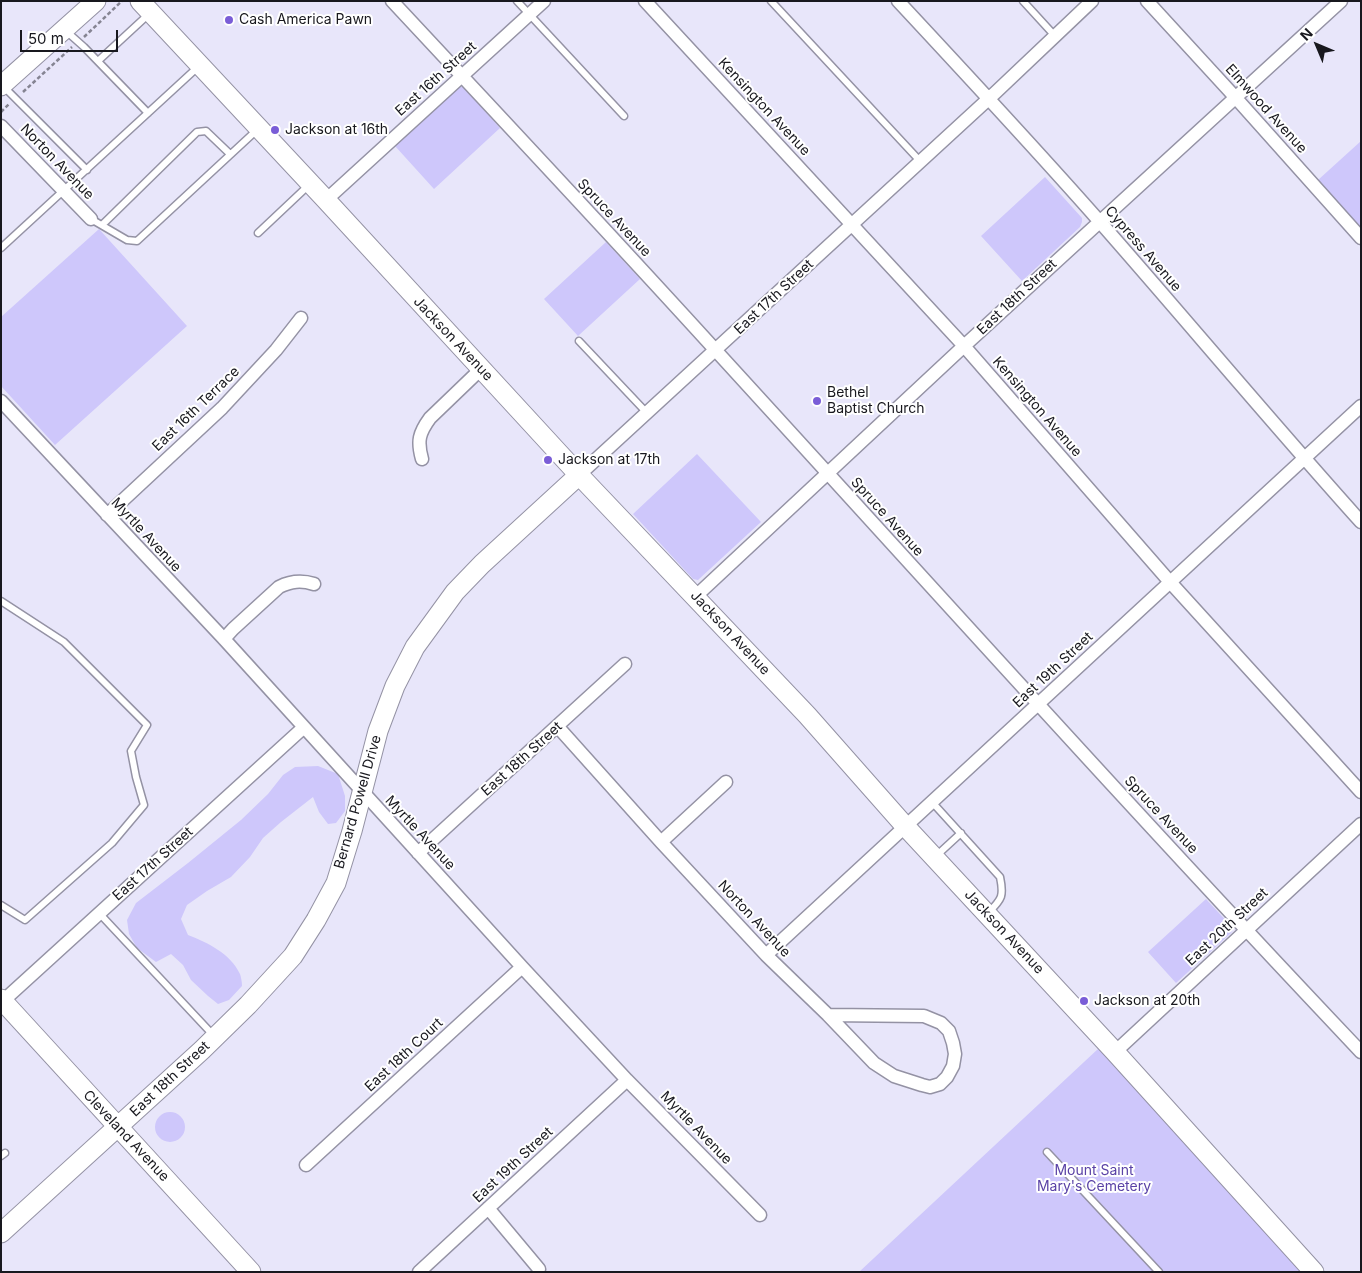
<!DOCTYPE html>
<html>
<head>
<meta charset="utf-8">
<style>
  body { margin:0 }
  #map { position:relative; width:1362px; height:1273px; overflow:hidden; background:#e8e6fa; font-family:Inter,sans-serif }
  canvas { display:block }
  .frame { position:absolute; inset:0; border:2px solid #18181e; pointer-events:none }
  .north { position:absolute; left:1292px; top:20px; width:50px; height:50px; -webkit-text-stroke:4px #fff; paint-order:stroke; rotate:315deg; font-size:14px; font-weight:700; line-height:20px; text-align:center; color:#18181e }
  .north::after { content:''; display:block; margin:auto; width:18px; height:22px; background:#18181e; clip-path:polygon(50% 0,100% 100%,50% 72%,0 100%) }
  .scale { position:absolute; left:20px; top:30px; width:98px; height:22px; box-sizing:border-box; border:2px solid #18181e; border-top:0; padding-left:6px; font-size:15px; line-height:18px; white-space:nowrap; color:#18181e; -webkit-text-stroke:4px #fff; paint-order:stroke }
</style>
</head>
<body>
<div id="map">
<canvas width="1362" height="1273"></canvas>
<div class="frame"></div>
<div class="north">N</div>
<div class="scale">50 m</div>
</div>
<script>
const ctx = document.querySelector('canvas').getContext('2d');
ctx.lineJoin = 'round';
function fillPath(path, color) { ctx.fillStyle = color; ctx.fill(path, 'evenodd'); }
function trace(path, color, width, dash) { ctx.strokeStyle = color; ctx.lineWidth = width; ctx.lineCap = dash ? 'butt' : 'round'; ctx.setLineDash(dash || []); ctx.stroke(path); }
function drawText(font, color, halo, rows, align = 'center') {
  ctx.font = font + ' Inter,sans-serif'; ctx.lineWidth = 4; ctx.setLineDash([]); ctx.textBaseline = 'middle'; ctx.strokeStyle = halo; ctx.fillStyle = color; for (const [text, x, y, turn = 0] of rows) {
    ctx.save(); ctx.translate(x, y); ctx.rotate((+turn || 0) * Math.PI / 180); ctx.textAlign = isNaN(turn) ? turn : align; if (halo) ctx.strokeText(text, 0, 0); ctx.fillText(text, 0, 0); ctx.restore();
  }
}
fillPath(new Path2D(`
  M459,87h4l37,41 -66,61 -39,-43z
  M1361,141v87l-43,-48z
  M1045,177l37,41v4l-2,5 -58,54 -41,-45z
  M99,229l88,97 -132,119 -54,-59v-69z
  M606,242l34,37 -62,57 -34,-37z
  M697,454l64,68 -63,58 -5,-1 -60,-65z
  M318,766l20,8 7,22v15l-9,12 -8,1 -9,-12 -6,-15 -32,25 -18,16 -13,19 -19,20 -24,14 -20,14 -6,14 7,16c20,8 42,18 52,39 1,3 2,8 2,12l-13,14 -11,4 -10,-8 -17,-16 -8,-15 -12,-11 -15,8 -19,-14 -8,-14 -2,-14 9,-17 52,-40 53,-43 27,-26 15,-19 12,-8z
  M1206,899l25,27 2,4 -2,3 -55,50 -28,-31z
  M1099,1048l205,224h-445z
  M155 1127a15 15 0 1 1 30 0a15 15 0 1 1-30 0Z`), '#cec7fb');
const lane = new Path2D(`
  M517,1l107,115
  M771,1l149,160
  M1023,1l32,35
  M66,31l18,16 64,66
  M98,61l52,-48
  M3,86l84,84
  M91,219l36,21 10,1 121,-112
  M102,225l95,-93 9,-1 24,23
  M258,233l52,-49
  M1,248l198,-182
  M579,341l68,72
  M1,601l63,41 83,83 -16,26 5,26 8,28 -32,38 -87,77 -24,-15
  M932,802l68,75c4,19 2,22 -11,35
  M936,856l25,-23
  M99,913l115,123
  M1047,1152l112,120
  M1,1156l4,-3`);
const street = new Path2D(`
  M392,1c109,117 219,234 327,353 213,233 424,468 642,698
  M645,1l319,345 206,236 191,210
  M898,1c68,73 136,146 202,221 87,99 172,201 261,300
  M1147,1l88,96 126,141
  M1,126l90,93
  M326,200l218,-199
  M1,401l223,238 298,328 105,113 133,135
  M422,459c-5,-18 -3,-26 8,-41l51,-49
  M579,475l417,-383 96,-91
  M107,515l115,-107 54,-58 25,-32
  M696,596l268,-250 377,-345
  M224,639l9,-10 46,-42c12,-6 22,-7 35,-3
  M558,727l103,115 105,113 62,60
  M661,842l65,-60
  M418,853l207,-189
  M766,955l595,-549
  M3,1001l300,-273
  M828,1015l96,1 17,7 8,8 4,12 2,11 -2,12 -6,11 -7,7 -10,3 -8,-2 -28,-9 -20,-13z
  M1115,1052l246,-228
  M306,1165l216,-198
  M488,1208l51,61
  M419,1272l208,-192`);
const secondary = new Path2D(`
  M140,1l186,199 253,275 228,240 98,111 210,226 199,220
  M1,86l95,-85
  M1,999l250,273
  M1,1233l201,-183 46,-45 45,-49 23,-36 20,-37 16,-52 26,-100 17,-45 20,-39 40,-55 27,-28 97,-89`);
trace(lane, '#9492a4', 9);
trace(street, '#9492a4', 15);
trace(secondary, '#9492a4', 21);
trace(new Path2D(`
  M84,37l38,-36
  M23,92l49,-45
  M1,112l8,-8`), '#858492', 2.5, [4, 2.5]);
trace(lane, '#fff', 6);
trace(street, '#fff', 12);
trace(secondary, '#fff', 19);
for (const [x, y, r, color] of [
  [229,20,5,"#7a5dd7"],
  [275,130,5,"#7a5dd7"],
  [817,401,5,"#7a5dd7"],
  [548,460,5,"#7a5dd7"],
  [1084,1001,5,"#7a5dd7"]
]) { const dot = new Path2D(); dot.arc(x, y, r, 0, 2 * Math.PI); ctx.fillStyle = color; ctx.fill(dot); trace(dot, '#fff', 2); }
drawText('14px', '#18181e', '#fff', [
  ["Cash America Pawn",239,20],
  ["Jackson at 16th",285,130],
  ["Bethel",827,393],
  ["Baptist Church",827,409],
  ["Jackson at 17th",558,460],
  ["Jackson at 20th",1094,1001]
], 'left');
drawText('14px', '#18181e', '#fff', [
  ["East 16th Street",436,79,-42],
  ["Kensington Avenue",764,107,47],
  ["Elmwood Avenue",1266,109,48],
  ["Norton Avenue",57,162,46],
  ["Spruce Avenue",614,218,47],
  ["Cypress Avenue",1143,249,49],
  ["East 17th Street",774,297,-43],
  ["East 18th Street",1017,297,-43],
  ["Jackson Avenue",453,339,47],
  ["Kensington Avenue",1037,407,49],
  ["East 16th Terrace",196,409,-44],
  ["Spruce Avenue",887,517,48],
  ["Myrtle Avenue",146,535,47],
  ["Jackson Avenue",730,633,47],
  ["East 19th Street",1053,670,-43],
  ["East 18th Street",522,759,-42],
  ["Bernard Powell Drive",358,802,-74],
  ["Spruce Avenue",1161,815,47],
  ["Myrtle Avenue",420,833,47],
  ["East 17th Street",153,864,-42],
  ["Norton Avenue",754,919,47],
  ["East 20th Street",1227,927,-43],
  ["Jackson Avenue",1004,932,47],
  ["East 18th Court",404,1055,-43],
  ["East 18th Street",170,1079,-43],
  ["Myrtle Avenue",696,1128,46],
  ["Cleveland Avenue",126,1136,47],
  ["East 19th Street",513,1165,-43]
]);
drawText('14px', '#5a42a6', '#fff', [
  ["Mount Saint",1094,1171],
  ["Mary's Cemetery",1094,1187]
]);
</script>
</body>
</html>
